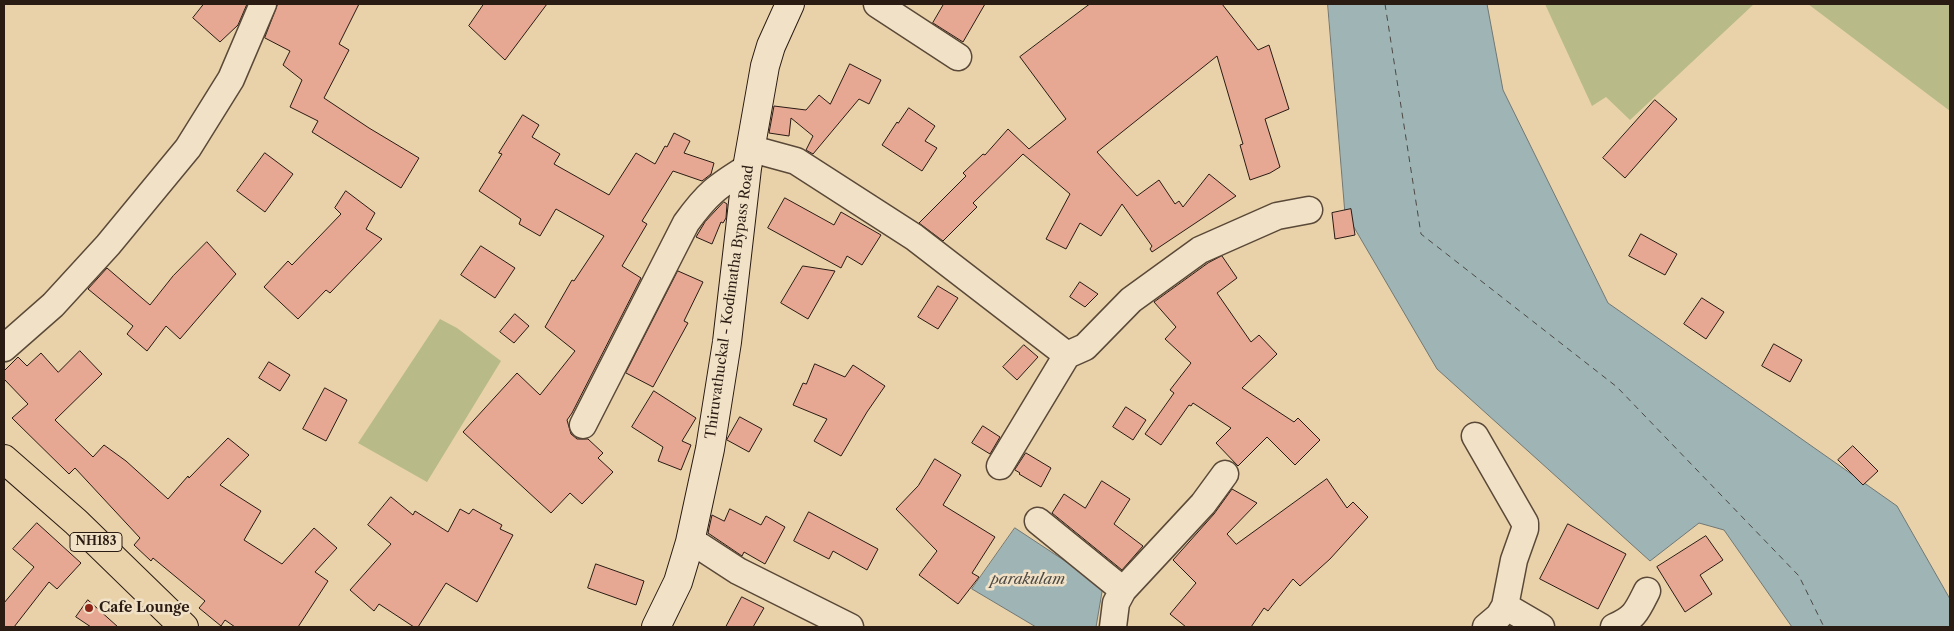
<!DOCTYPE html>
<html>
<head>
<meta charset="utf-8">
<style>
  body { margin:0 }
  #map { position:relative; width:1954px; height:631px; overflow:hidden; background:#e9d2a9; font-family:"Libre Caslon Text",serif }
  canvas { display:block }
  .frame { position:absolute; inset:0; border:5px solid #2a1b13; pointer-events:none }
</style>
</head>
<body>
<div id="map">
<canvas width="1954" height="631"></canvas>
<div class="frame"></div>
</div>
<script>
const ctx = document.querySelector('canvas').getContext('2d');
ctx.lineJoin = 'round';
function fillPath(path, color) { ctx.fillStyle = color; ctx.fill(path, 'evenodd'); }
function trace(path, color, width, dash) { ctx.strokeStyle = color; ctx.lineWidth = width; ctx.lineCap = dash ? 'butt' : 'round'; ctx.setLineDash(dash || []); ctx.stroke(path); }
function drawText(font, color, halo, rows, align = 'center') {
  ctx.font = font + ' "Libre Caslon Text",serif'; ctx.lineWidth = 5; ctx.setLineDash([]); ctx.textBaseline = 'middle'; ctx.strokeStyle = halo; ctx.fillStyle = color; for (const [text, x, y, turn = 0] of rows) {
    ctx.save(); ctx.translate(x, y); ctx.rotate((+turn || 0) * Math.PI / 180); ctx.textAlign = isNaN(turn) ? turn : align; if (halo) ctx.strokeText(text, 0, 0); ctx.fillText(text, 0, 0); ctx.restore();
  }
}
fillPath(new Path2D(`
  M1545,4h209l-124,116 -24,-23 -14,9z
  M1808,4h142v107z
  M440,319l17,9 44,33 -74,121 -69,-39z`), '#b8bb87');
const water = new Path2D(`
  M1328,4h159l16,86 105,213 289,203 53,93v28h-158l-68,-97 -25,-7 -49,38 -213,-192 -92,-157z
  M1015,528l88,58 -7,41h-60l-64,-38z`);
fillPath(water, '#9eb4b5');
trace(water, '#707774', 1);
trace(new Path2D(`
  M1385,4l36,230 196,153 182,189 25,51`), '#4d4944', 1, [6, 5]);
const building = new Path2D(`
  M204,4h43l-9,21 -18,17 -27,-24z
  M278,4h81l-20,40 10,6 -25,48 45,30 50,30 -18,30 -89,-56 6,-11 -28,-14 12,-27 -19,-15 7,-14 -25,-13z
  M484,4h63l-42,56 -36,-34z
  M944,4h41l-22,38 -30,-19z
  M1090,4h132l36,46 11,-5 20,64 -24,10 15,48 -10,6 -20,7 -10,-35 3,-1 -26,-88 -120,96 40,44 22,-16 16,24 4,-3 4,6 26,-33 27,22 -84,56 -2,-3 2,-3 -30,-42 -21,32 -21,-13 -14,26 -20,-10 24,-45 -47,-40 -50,49 4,4 -34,34 -24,-18 47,-47 -3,-3 20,-19 2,1 23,-26 21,20 37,-30 -46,-62z
  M850,64l31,16 -12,24 -10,-5 -46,55 -7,-4 7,-14 -22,-18 -2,18 -20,-3 5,-27 32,4 13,-15 11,9z
  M1655,100l22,19 -52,59 -22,-20z
  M909,108l26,18 -10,15 12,7 -15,23 -40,-26 15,-23 1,1z
  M523,115l16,10 -7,12 28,17 -6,10 55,31 27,-42 19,11 10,-18 2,1 7,-14 16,8 -6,12 30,10 -3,11 -9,7 -29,-10 -31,50 5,3 -25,42 19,12 -69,135 -5,7 4,14 6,5h11l15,14 -5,5 15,14 -31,32 -12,-11 -19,20 -88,-81 54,-59 23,22 35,-44 -30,-24 27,-47 2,1 30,-45 -48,-27 -16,27 -21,-12 2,-5 -42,-28 23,-37 -3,-1z
  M265,153l28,21 -28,38 -28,-21z
  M346,191l29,22 -9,16 16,10 -52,54 -4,-3 -28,29 -34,-32 24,-26 4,4 49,-51 -6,-6z
  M785,198l49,27 7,-13 40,23 -19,30 -15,-9 -6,12 -73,-40z
  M724,202l3,2 -1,14 -3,5 -2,-1 -9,22 -16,-7 9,-15z
  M1351,209l4,26 -20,4 -3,-26z
  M1641,234l36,20 -12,21 -36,-19z
  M207,242l29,32 -56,65 -14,-13 -19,25 -20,-17 6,-8 -45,-37 19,-21 43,37 23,-29z
  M481,246l34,22 -20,30 -34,-23z
  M1222,256l15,22 -20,15 34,49 8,-7 18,19 -35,34 52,34 4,-4 22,22 -25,25 -28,-28 -29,29 -22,-23 15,-15 -38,-25 -2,3 -2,-1 -28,40 -16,-11 29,-41 -4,-3 21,-27 -26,-24 11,-12 -22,-25 54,-39z
  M803,266l32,5 -27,48 -27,-16z
  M678,271l25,11 -19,39 4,2 -35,64 -27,-14z
  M1080,282l18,12 -13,13 -15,-10z
  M938,286l20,12 -20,31 -20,-12z
  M1702,298l22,14 -18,27 -22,-15z
  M515,314l14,12 -15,17 -14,-11z
  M1774,344l28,16 -12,22 -28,-16z
  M1024,345l14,12 -21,23 -14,-13z
  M80,351l22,23 -47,46 38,37 11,-12 22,16 42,38 20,-23 1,2 39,-40 21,17 -29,30 41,26 -17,29 38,24 32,-36 23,20 -22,24 13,9 -30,46h-63l-10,-7 -4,6 -22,-18 6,-7 -52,-43 -2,3 -17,-16 6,-7 -65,-70 -6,6 -57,-56 16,-14 -24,-25v-8l14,-14 9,9 14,-13 17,19z
  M269,362l21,13 -10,16 -21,-13z
  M815,364l30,13 8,-12 32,21 -18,26 -26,44 -27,-15 13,-22 -34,-14 10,-22 3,1z
  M325,388l22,12 -21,41 -23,-12z
  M654,391l42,27 -14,23 9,4 -10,25 -23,-9 5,-14 -31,-20z
  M1126,407l20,13 -13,20 -20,-13z
  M740,417l22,12 -13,23 -22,-12z
  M983,426l17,11 -10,17 -18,-11z
  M1853,446l25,25 -15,14 -25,-25z
  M1026,453l25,15 -10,19 -22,-13 1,-1 -5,-3z
  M935,459l26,16 -18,30 52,32 -23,36 7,4 -21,27 -39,-29 18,-24 -41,-42 22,-23z
  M1327,479l20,29 6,-6 15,15 -38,42 -30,27 -7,-7 -25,32 -4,-3 -13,19h-65l-16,-13 26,-31 -23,-23 41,-46 18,-25 25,14 -30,31 9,10z
  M1102,481l28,18 -16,25 29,22 -21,24 -70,-57 12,-19 21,14z
  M391,497l22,18 2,-4 33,21 12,-23 9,5 4,-5 29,16 -2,4 13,6 -36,67 -31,-19 -28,44h-4l-35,-23 -5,7 -24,-21 41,-46 -23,-19z
  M730,509l31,16 5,-9 19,11 -20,37 -21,-12 -2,4 -34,-23 4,-18 12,6z
  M809,512l69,37 -11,21 -34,-19 -4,8 -35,-18z
  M37,523l44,40 -24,26 -8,-7 -35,45h-10v-24l30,-36 -21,-18z
  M1568,524l58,30 -28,55 -58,-30z
  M1706,536l17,24 -23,15 12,19 -27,18 -28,-45z
  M596,564l48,17 -8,24 -48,-17z
  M742,597l22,11 -11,19h-27z
  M88,600l30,27h-27l-15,-10z`);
fillPath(building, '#e6a793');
trace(building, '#2a1b13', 1);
const street = new Path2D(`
  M877,4l81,53
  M752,149l44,12 118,76 153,118
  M4,348l49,-43 55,-60 80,-97 43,-69 32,-75
  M583,425l103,-202c21,-29 30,-36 61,-55
  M1475,436l50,87v6l-11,31 -9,46 -6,10 -13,11
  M1000,466l67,-111 18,-8 46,-47 69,-50 77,-34 32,-6
  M1038,521l85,69
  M690,542l8,3 40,26 112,56
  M1505,606l36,21
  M1113,627l3,-24 7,-13 80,-86 22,-30
  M1614,627c21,-9 23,-16 33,-36`);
const secondary = new Path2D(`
  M656,627l22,-45 12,-40 20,-93 17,-107 20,-174 18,-102 6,-20 19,-42`);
const highway = new Path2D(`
  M4,459l72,63 108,105`);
trace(street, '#5a4938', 29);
trace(secondary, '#2a1b13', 30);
trace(highway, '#2a1b13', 30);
trace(street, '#f1e2c7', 26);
trace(secondary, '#f1e2c7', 28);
trace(highway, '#e9d2a9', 28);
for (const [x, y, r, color] of [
  [89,608,5,"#8f2418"]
]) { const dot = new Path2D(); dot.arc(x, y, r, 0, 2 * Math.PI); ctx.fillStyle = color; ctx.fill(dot); trace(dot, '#f1e2c7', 2); }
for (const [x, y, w] of [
  [96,542,52]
]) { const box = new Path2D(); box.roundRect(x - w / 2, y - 9.5, w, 19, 4); ctx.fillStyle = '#f1e2c7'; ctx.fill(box); trace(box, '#2a1b13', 1); }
drawText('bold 12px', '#2a1b13', null, [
  ["NH183",96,542]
]);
drawText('14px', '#2a1b13', '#f1e2c7', [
  ["Thiruvathuckal - Kodimatha Bypass Road",730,302,-82]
]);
drawText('bold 14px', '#2a1b13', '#f1e2c7', [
  ["Cafe Lounge",99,608]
], 'left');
drawText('italic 15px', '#4d4944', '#f1e2c7', [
  ["parakulam",1028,580]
]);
</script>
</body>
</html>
